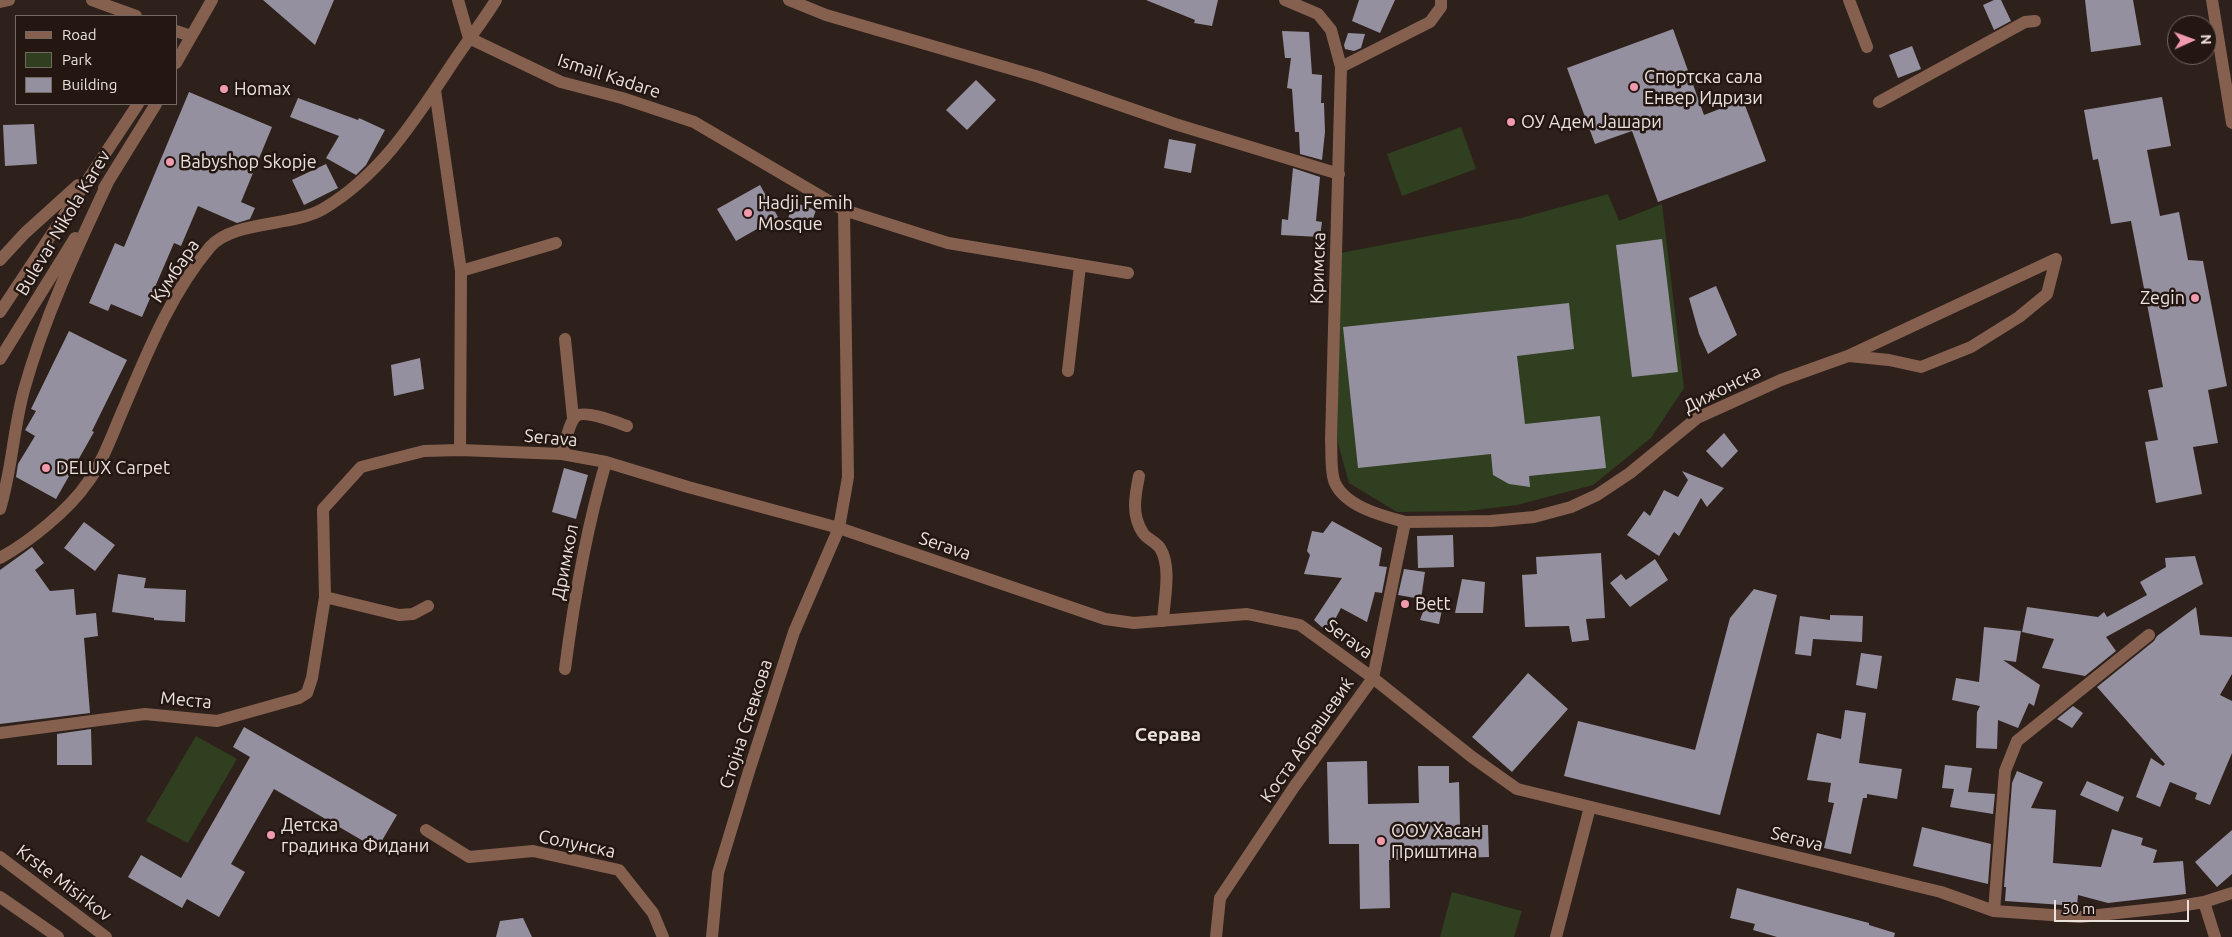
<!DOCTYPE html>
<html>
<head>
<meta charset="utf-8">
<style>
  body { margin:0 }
  #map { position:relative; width:2232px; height:937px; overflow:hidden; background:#2e211b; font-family:Ubuntu,sans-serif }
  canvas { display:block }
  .legend { position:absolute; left:15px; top:15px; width:162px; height:90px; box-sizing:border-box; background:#241712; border:1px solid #746863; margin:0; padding:6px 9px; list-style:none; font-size:15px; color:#ebe1dd }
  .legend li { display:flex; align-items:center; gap:10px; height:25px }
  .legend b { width:25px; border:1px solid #746863 }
  .north { position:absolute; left:2167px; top:15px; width:50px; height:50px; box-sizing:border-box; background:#241712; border:1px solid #746863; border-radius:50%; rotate:88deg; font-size:14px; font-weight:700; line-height:20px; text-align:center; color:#ebe1dd }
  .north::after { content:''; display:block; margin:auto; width:18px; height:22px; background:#f29aad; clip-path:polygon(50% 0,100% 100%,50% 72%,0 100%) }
  .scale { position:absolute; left:2054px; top:900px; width:135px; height:22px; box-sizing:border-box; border:2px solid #ebe1dd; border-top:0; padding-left:6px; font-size:15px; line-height:18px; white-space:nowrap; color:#ebe1dd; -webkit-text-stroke:4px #241712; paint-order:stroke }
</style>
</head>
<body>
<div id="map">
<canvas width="2232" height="937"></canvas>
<ul class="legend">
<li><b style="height:6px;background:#86604f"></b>Road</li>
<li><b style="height:14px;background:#2f3f1f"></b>Park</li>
<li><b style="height:14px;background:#95909f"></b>Building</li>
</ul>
<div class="north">N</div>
<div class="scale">50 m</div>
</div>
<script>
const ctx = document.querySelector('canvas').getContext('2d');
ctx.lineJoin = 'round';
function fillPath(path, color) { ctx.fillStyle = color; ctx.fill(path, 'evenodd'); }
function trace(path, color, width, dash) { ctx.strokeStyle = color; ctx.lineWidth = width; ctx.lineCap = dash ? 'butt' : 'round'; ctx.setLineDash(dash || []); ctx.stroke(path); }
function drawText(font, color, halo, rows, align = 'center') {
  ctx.font = font + ' Ubuntu,sans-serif'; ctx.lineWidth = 5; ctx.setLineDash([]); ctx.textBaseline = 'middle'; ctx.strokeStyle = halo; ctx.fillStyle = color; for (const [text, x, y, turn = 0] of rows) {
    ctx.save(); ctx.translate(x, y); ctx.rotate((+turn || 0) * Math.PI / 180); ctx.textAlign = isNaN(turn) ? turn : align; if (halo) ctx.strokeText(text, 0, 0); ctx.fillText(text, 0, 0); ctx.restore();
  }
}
fillPath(new Path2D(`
  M1461,127l15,42 -74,27 -15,-42z
  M1608,194l11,27 43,-17 22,184 -33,50 -58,47 -76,20 -50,6 -70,1 -48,-29 -12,-43 4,-187 180,-35z
  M196,736l41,23 -49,84 -42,-22z
  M1452,892l70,19 -8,26h-74z`), '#2f3f1f');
fillPath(new Path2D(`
  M263,0h71l-19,45z
  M1146,0h72l-6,26 -18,-3 1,-3z
  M1359,0h36l-15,33 -28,-12z
  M1994,0h7l10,21 -17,9 -11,-25z
  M2085,0h48l8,45 -50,7z
  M1673,29l31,86 39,-15 23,61 -108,41 -26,-71 -37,13 -28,-76z
  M1282,31l27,1 3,42 10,1 -1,28h3l1,29 -3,28 -22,-6 -1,-22h-4l-3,-43 -5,-1 4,-30h-6z
  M1348,33l17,1 -4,14 -7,3 -9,-2 -1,-4z
  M1912,46l9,23 -23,9 -9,-23z
  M976,80l20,20 -29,30 -21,-20z
  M189,92l83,35 -31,75 14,6 -5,11 -13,4 -39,-17 -17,40 -7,-3 -32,74 -31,-13 -3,7 -19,-8 26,-60 9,4z
  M2162,97l9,49 -24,4 13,66 19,-4 9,48 15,1 24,125 -19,4 10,53 -25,4 9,47 -46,9 -11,-61 13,-2 -10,-50 15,-3 -32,-166 -20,3 -13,-65 -5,1 -9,-50z
  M298,98l60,22 1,-2 26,12 -19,35 -10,10 -30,-17 13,-22 -49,-19z
  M34,124l3,40 -32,2 -2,-41z
  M1169,139l27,5 -5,29 -27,-5z
  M326,164l12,24 -34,17 -12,-25z
  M1293,168l27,9 -4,44 6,1 -2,15 -39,-2 1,-16 6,1z
  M760,185l18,32 -42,24 -19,-32z
  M793,202l23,8 -6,17 -22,-8z
  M1662,239l16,133 -46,5 -16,-132z
  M1716,286l21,49 -29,19 -9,-20 -10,-36z
  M1569,303l5,46 -57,7 8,68 75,-8 6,52 -77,8 1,11 -21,-3 -16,-9 -2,-21 -133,14 -15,-141z
  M69,331l58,29 -35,71 2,1 -38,67 -40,-22 2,-13 17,-28 -10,-6 11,-19 -5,-2z
  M420,358l4,31 -30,7 -3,-31z
  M1724,433l14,18 -16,17 -16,-17z
  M564,468l24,7 -12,44 -24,-7z
  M1682,471l42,17 -17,19 -6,-9 -22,38 -5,-4 -15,24 -32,-21 17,-24 6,5 14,-26 14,7 10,-17z
  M1332,521l50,27 -3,18 8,1 -5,26 -7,-1 -8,30 -26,-14 -13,25 -14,-13 28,-42 -38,-4 6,-19 -3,-4 5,-20 11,2z
  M84,522l31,23 -20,26 -31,-23z
  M1453,535l1,32 -36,1 -1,-32z
  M32,547l12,16 -9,7 15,21 24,-2 2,26 20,-2 2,23 -14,2 6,75 -90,11v-154z
  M1601,553l4,65 -19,1 3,21 -17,2 -3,-16 -44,1 -3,-52 15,-1 -1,-17z
  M2195,556l8,28 -97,53 10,14 -31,25 -43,-8 12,-29 -32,-7 5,-25 71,10 6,-5 3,5 40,-22 -7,-13 26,-15 -1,-9z
  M1655,559l13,21 -38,27 -20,-24 11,-9 5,6z
  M1404,569l21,3 -4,27 -23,-4z
  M118,574l28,4 -2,10 42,2 -1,32 -31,-2v-2l-42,-6z
  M1462,579l23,3 -2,31h-28z
  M1754,589l23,6 -57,220 -156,-39 14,-55 117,29 35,-132z
  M1428,598l15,7 -4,19 -19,-4z
  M2196,607l4,28 32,2v37l-12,21 12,6v52l-22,52 -15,-6 2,-6 -27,-11 -10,25 -24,-10 15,-39 12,8 2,-2 -68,-77 57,-46 3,-5z
  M1830,615l33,1 -1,26 -49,-3 -2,17 -16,-2 5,-38 30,4z
  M1984,627l37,4 -5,31 -13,-2 37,25 -6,21 -5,-3 -11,25 -20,-8 -1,29 -21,-1 1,-36 3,-6 -28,-6 4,-22 23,4z
  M1861,653l21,3 -5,33 -21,-4z
  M1528,673l40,36 -56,63 -40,-35z
  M2073,706l10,7 -11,15 -15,-9z
  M1845,710l21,3 -7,50 43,6 -5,30 -30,-5v4h-4l-12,56 -27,-6 10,-45 -6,-1 3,-19 -24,-3 10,-47 24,6z
  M244,727l153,88 -20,34 -103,-60 -43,75 14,8 -26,45 -32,-18 -5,9 -54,-31 13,-22 40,23 69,-121 -17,-10z
  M91,729l1,36h-35v-31z
  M1367,761l1,43 51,-1 -1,-37h31v17l10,-1 1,43h28l1,32 -100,3 1,48 -30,1 -1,-65h-30l-2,-82z
  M1945,765l27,3 -4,24 27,2 -2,20 -43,-7 4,-18 -12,-1z
  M2017,771l26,11 -12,26 25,2 -3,53 48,4 11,-38 31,9 -2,7 16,5 -4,13 30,-2 3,33 -78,9 -30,-8 -1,11 -72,-5 1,-14h-2l8,-104z
  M2087,781l37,16 -6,15 -38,-17z
  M1922,827l69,17 -3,40 -75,-18z
  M2232,830v44l-15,13 -22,-25z
  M1737,888l132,35v2l26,8 -1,4h-117l-24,-7 2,-6 -25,-6z
  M523,918l9,19h-36l4,-16z`), '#95909f');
trace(new Path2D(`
  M92,0l44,16
  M458,0l11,38
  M789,0l37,15 213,62 136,47 164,50
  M1285,0l33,14 13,16 10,37 -10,373c1,12 -1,32 4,43 11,24 48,33 70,39l86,-1 43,-4 37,-10 26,-12 33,-22 67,-55 84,-38 67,-24 208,-97
  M1849,0l18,47
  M2212,0l20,123
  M0,2l9,-2
  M176,31l15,5
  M469,38l92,44 61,16 72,24 150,88 104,33 180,30
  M176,63l36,-63
  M1341,67l89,-45 11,-15v-7
  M435,90l26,181 -1,179
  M1879,102l146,-80 10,-1
  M104,188l52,-84
  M0,260l25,-27 53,-48
  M461,271l95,-28
  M0,312l138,-208
  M565,339l8,79
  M1849,356l40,4 32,7 50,-20 48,-30 28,-23 9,-35
  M0,359l75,-121
  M1068,371l12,-105
  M562,454c3,-9 6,-29 13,-37 8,-8 41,5 52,9
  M1139,476c-4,20 -8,39 4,57 4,6 13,9 17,15 12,19 4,52 3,73
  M0,509c12,-39 13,-79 24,-119 20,-72 52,-140 84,-208
  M0,558c29,-16 69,-48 88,-76 15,-21 24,-47 34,-70 24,-56 48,-118 88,-165 24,-27 82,-20 113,-38 60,-36 93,-91 131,-148 14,-21 29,-40 42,-61
  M325,597l74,18 14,-1 15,-8
  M565,669c9,-70 21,-139 41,-207
  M0,733l145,-19 72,7 82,-23 8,-5 5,-15 13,-81 -2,-88 38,-42 63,-16 36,-1 102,4 44,8 82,25 151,41 266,91 29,4 113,-9 53,11 73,53 99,79 45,32 424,103 53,19 86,6 93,-10 31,-5 28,-9
  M426,830l43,27 64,-6 86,19 34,43 10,24
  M0,857l106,80
  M0,897l58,40
  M2204,902l11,35
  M1994,911l11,-140 12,-30 132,-106
  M712,937l6,-64 31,-102 45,-139 45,-104 9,-51 -4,-267
  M1216,937l4,-39 74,-111 79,-109 32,-156
  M1556,937l34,-130`), '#86604f', 12);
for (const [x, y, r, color] of [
  [1634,87,5,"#f29aad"],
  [224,89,5,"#f29aad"],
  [1511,122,5,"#f29aad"],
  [170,162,5,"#f29aad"],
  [748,213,5,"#f29aad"],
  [2195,298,5,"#f29aad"],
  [46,468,5,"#f29aad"],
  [1405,604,5,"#f29aad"],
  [271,835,5,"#f29aad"],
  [1381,841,5,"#f29aad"]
]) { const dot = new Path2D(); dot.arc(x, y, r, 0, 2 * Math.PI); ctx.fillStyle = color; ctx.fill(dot); trace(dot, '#241712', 2); }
drawText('18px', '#ebe1dd', '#241712', [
  ["Ismail Kadare",609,76,18],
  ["Bulevar Nikola Karev",63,223,-59],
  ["Кримска",1318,268,-88],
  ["Кумбара",175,271,-56],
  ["Дижонска",1722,389,-27],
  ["Serava",551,438,5],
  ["Serava",945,546,19],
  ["Дримкол",565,562,-79],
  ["Serava",1349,639,36],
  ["Места",186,700,5],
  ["Стојна Стевкова",746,724,-72],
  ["Коста Абрашевиќ",1307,740,-55],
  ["Serava",1797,839,14],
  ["Солунска",577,844,12],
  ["Krste Misirkov",64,883,37]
]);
drawText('18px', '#ebe1dd', '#241712', [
  ["Спортска сала",1644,77],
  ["Енвер Идризи",1644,98],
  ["Homax",234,89],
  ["ОУ Адем Јашари",1521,122],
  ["Babyshop Skopje",180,162],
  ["Hadji Femih",758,203],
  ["Mosque",758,224],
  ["Zegin",2185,298,"right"],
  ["DELUX Carpet",56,468],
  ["Bett",1415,604],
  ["Детска",281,825],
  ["градинка Фидани",281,846],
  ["ООУ Хасан",1391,831],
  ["Приштина",1391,852]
], 'left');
drawText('bold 19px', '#ebe1dd', '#241712', [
  ["Серава",1168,735]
]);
</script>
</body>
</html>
